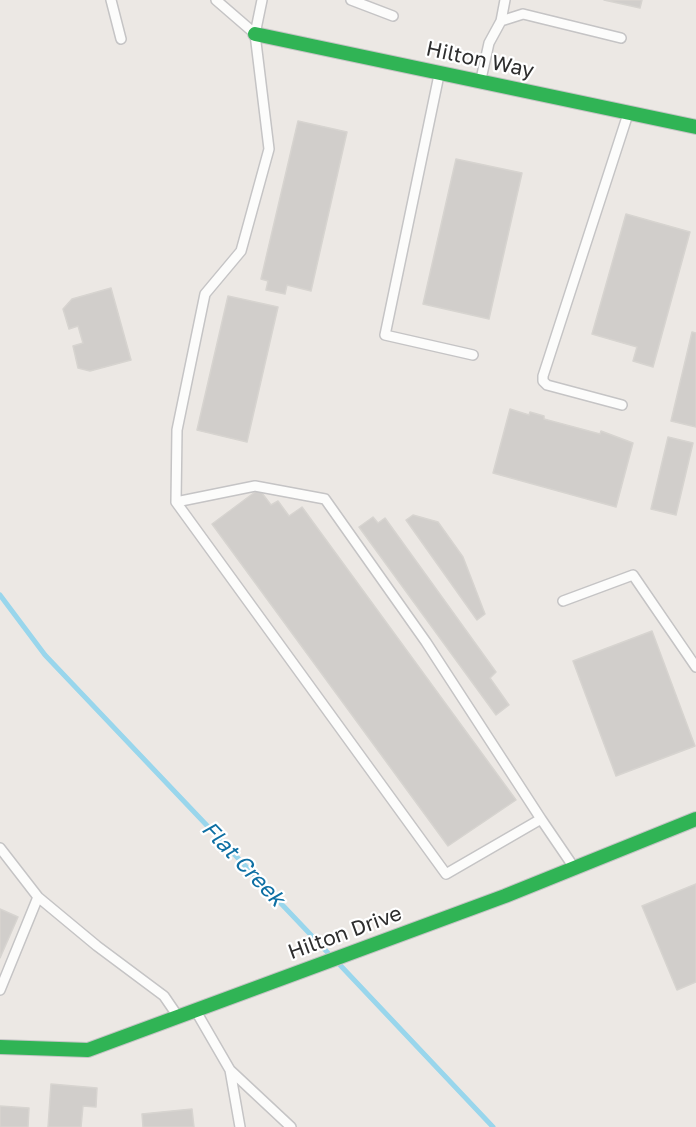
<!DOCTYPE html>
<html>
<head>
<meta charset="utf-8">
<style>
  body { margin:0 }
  canvas { display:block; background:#ece8e4 }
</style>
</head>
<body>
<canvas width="696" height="1127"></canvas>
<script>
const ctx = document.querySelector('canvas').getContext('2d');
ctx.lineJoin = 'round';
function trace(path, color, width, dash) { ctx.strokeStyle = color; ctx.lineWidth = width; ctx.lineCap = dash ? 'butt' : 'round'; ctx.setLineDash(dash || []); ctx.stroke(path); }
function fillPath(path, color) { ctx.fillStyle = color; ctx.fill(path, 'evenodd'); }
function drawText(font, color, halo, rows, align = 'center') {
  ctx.font = font + ' "Golos Text",sans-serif'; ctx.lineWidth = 4.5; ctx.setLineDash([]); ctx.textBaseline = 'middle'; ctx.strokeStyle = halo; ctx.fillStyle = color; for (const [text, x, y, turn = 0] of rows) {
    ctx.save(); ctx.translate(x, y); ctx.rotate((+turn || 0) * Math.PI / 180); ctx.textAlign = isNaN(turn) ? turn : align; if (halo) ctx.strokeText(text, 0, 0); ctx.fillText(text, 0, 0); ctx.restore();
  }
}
trace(new Path2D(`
  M0,595l45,60 284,299
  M340,965l153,162`), '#99d6ec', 5);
const building = new Path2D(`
  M604,0h38l-2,8z
  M298,121l49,11 -36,159 -24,-6 -2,9 -19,-4 2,-9 -7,-2z
  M456,159l66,14 -33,146 -66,-15z
  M626,214l64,18 -37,135 -20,-6 4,-14 -45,-13z
  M111,288l20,72 -41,11 -12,-3 -5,-22 10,-3 -5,-17 -9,3 -6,-20 9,-10z
  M228,296l50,11 -31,135 -50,-12z
  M692,332l4,1v94l-25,-6z
  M510,409l19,6 1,-3 14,4v3l56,15 1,-3 32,12 -17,64 -123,-34z
  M668,437l25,6 -17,72 -25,-6z
  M259,489l12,16 7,-4 11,15 13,-9 214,293 -68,46 -236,-322z
  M413,515l25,7 25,35 22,57 -8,6 -71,-100z
  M373,517l5,6 7,-5 111,154 -6,6 19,27 -13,10 -137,-188z
  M652,631l43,115 -79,30 -43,-115z
  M696,884v98l-19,8 -35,-84z
  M0,909l18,8 -18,41z
  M51,1084l46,4 -1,19 -13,-1 -2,21h-33z
  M0,1106l29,2 -1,19h-28z
  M192,1109l2,18h-51l-1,-13z`);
fillPath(building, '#d1cecb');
trace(building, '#d7d4d0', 1.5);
const lane = new Path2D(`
  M111,0l10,39
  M216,0l37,32
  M351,0l42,16
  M501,21l4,-21
  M439,75l-54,260 88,20
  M481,79l8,-36 12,-22 22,-7 98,24
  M622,405l-75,-20 -4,-4v-5l85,-262
  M176,502l1,-72 28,-136 36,-43 28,-102 -14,-115 7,-34
  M563,601l70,-26 63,92
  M541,819l-115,-177 -101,-143 -70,-13 -79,16 270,372 95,-55 32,47
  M0,848l38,49 -38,93
  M38,897l59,49 67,50 13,19
  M197,1013l33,57 10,57
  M230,1070l61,57`);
const fast = new Path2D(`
  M255,34l441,93
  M0,1047l88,3 417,-154 191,-77`);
trace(lane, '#c5c4c5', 12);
trace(fast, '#c5c4c5', 16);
trace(lane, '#fcfcfb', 9);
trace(fast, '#30b455', 14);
drawText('21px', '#2e2e2e', '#fff', [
  ["Hilton Way",480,60,12],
  ["Hilton Drive",345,933,-20]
]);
drawText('italic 22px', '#0d6fa3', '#fff', [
  ["Flat Creek",243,864,46]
]);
</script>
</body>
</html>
